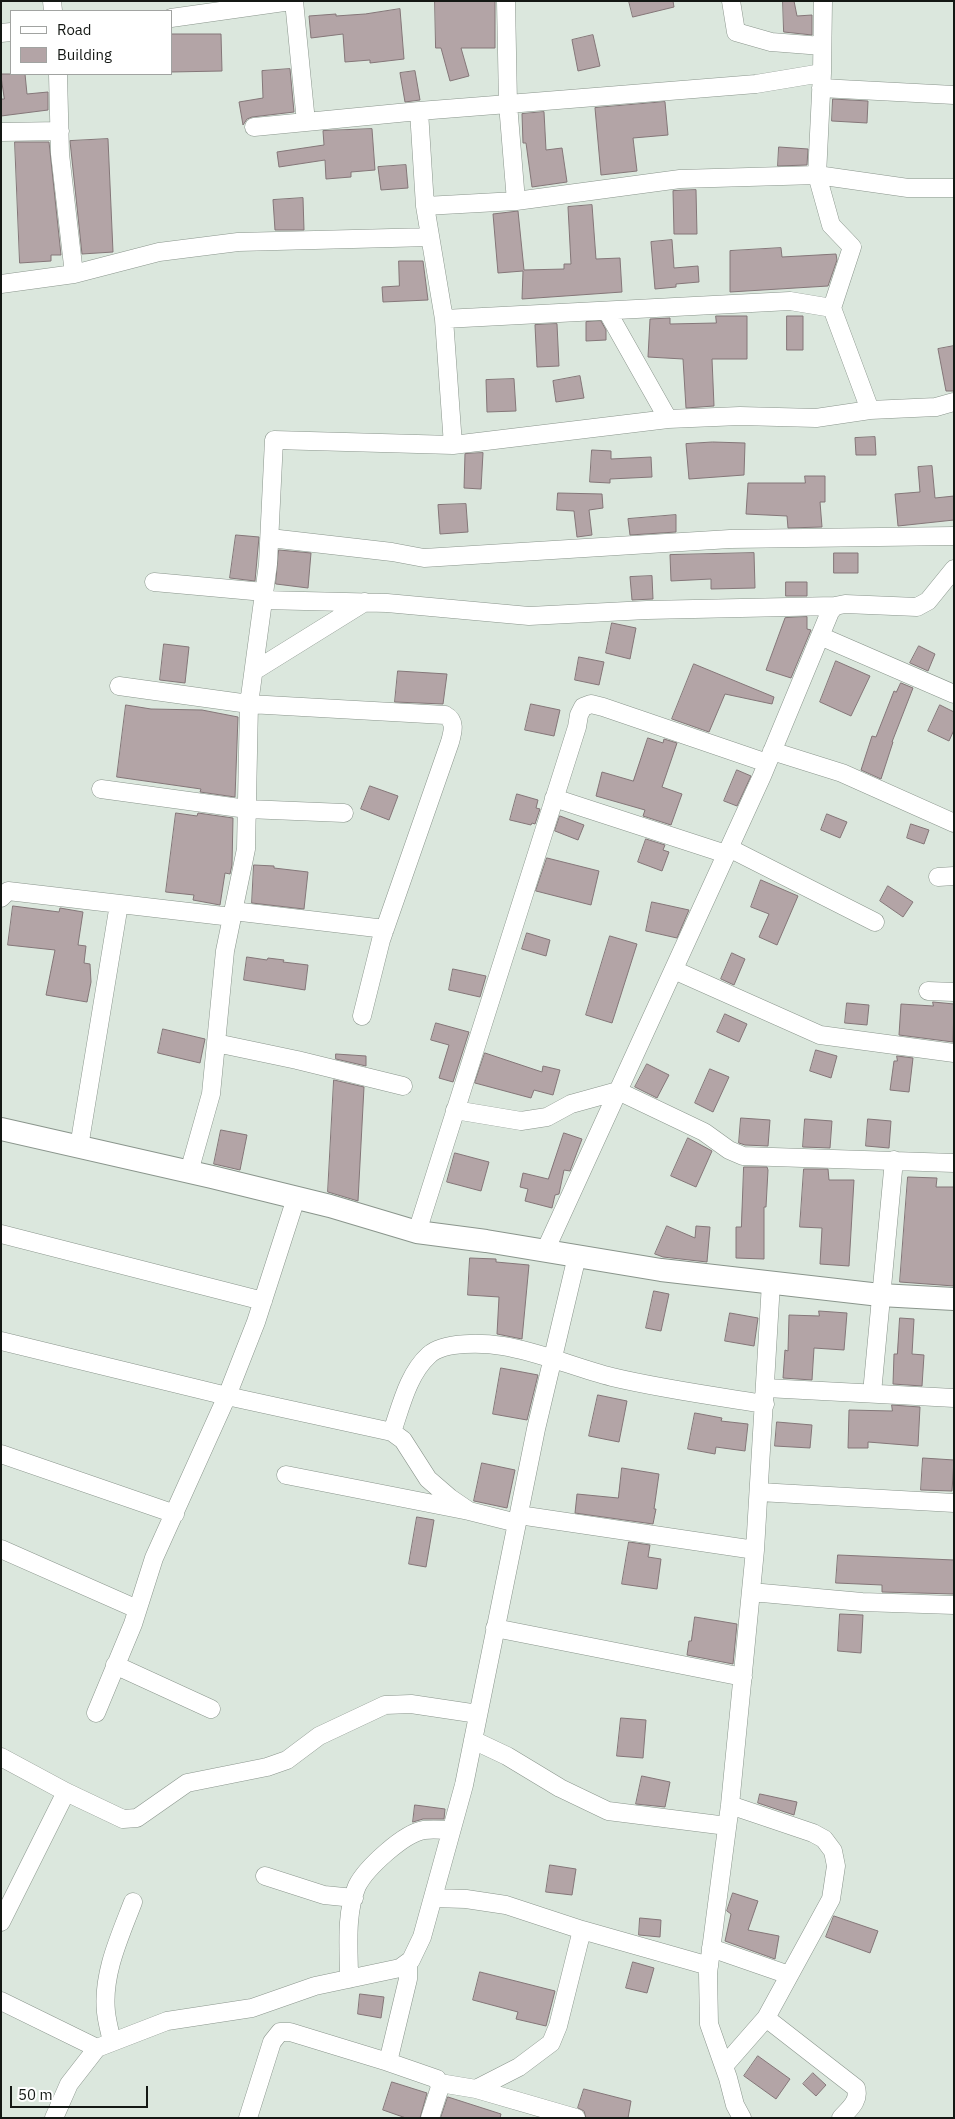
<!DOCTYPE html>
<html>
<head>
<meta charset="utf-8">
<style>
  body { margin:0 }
  #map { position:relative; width:955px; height:2119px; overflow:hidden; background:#dbe7dd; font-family:"IBM Plex Sans",sans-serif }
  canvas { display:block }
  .frame { position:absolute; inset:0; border:2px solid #141814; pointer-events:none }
  .legend { position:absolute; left:10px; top:10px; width:162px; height:65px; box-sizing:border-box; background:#fff; border:1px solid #a1a3a1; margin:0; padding:6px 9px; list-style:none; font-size:15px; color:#141814 }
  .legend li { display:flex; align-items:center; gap:10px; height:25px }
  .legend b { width:25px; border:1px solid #a1a3a1 }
  .scale { position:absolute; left:10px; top:2086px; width:138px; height:22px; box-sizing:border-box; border:2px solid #141814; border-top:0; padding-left:6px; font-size:15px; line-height:18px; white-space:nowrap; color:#141814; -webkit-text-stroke:4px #fff; paint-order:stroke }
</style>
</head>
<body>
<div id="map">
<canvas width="955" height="2119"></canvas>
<div class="frame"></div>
<ul class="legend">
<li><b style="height:6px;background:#fff"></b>Road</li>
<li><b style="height:14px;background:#b3a4a6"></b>Building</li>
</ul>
<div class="scale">50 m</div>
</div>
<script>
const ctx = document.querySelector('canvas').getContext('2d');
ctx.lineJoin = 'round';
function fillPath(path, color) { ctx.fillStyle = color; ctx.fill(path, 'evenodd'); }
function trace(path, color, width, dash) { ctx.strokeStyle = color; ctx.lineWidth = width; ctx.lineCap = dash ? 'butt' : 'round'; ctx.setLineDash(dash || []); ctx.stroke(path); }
const building = new Path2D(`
  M435,1h60v47h-34l8,28 -19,5 -9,-33h-5z
  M629,1h44l1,6 -41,10z
  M783,1h11l3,15 15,-1v20l-28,-3z
  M400,9l4,50 -34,4v-3l-25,2 -2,-28 -32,4 -2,-22 27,-2v2l29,-2z
  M171,34h50l1,37 -51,1z
  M593,35l7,31 -22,5 -6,-31z
  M290,69l4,43 -42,5 -5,2 -4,6 -4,-23 24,-4 -1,-27z
  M415,71l5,29 -15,2 -5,-29z
  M1,74h24l2,20 21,-2v18l-47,6v-17h3z
  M833,99l35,2 -1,22 -35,-2z
  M665,102l3,33 -35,3 4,33 -36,4 -6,-67z
  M544,112l2,38 16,-2 5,34 -35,5 -6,-44h-3l-1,-29z
  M372,129l3,41 -24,2v5l-25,2 -1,-19 -46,7 -2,-15 47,-7 -1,-14z
  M108,139l5,113 -31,2 -12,-113z
  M15,142h34l12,113h-10v6l-31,2z
  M779,147l29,2 -1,16 -29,1z
  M406,165l2,23 -27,2 -3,-23z
  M696,190l1,44h-23l-1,-43z
  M303,198l1,32h-29l-2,-30z
  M592,205l4,54 24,-1 2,34 -100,7 1,-28 -25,2 -5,-59 25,-3 6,59 40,-1v-5h7l-3,-57z
  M672,240l2,28 24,-2 1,16 -23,2v3l-21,2 -4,-47z
  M781,248l1,9 54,-3 1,6 -9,26 -98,6v-41z
  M399,261h24l5,39 -45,2 -1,-15 17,-1z
  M716,316h31v43h-35l2,47 -28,2 -3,-49 -35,-2 2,-38 20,-1v6l46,-1z
  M787,316h16v34h-16z
  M601,321l5,9v10l-20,1v-19z
  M557,324l2,42 -22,1 -2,-42z
  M954,346v45h-8l-8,-42z
  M580,376l4,22 -28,4 -3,-21z
  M514,379l2,32 -29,1 -1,-32z
  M875,437l1,18h-20l-1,-17z
  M713,442l32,1 -1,32 -55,4 -3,-35z
  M592,450l19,1v8l40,-2 1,20 -42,2v4l-20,-1z
  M483,453l-2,36 -17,-1 1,-34z
  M932,466l3,32 19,-2v24l-56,6 -3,-32 25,-2 -2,-25z
  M805,476h20v26h-5l2,25 -34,1 -1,-12 -41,-2 2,-31h57z
  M558,493l44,1 1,14 -14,2 3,25 -15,2 -3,-26 -17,-1z
  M466,504l2,28 -28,2 -2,-29z
  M676,515v17l-46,3 -2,-16z
  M236,535l23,2 -4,44 -25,-3z
  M279,550l32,3 -3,35 -32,-4z
  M754,553l1,35 -44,1v-10l-40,2 -1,-26z
  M834,553h24v20h-24z
  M652,576l1,23 -21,1 -2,-23z
  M786,582h21v14h-21z
  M807,617v12l4,1 -20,48 -25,-8 19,-52z
  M612,623l24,5 -6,31 -24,-6z
  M164,644l25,3 -4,36 -25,-3z
  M919,646l16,8 -7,17 -18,-8z
  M579,657l25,5 -5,23 -24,-5z
  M836,661l34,15 -19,40 -31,-14z
  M694,664l80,33 -2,7 -47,-10 -16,38 -37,-13z
  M398,671l49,3 -4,30 -48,-2z
  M901,683l12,5 -21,54h1l-12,37 -20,-9 11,-34 4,1 18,-46 2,1z
  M531,704l29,6 -6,26 -29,-6z
  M126,705l25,4 51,1 36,7 -3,80 -35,-5 1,-3 -84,-12z
  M940,705l14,7v18l-5,11 -21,-10z
  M648,738l15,5 1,-4 13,4 -15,44 20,7 -11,31 -28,-9 2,-6 -49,-14 6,-24 31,9z
  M737,770l14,6 -14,30 -13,-5z
  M370,786l28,10 -9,24 -28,-11z
  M517,794l21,6 -2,8 4,1 -5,15 -3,-1 -1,2 -21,-5z
  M176,813l21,3 1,-3 35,5 -1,47 -2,9 -5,-1 -5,32 -27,-5 1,-5 -28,-3z
  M827,814l20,8 -7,16 -19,-8z
  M560,816l24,9 -6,15 -23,-9z
  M911,824l18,6 -5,14 -17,-6z
  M646,839l19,6 -2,5 6,2 -7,19 -24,-9z
  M547,858l52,13 -8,34 -55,-14z
  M254,865l20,1v2l34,4 -4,37 -52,-6z
  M761,880l37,16 -21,49 -18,-8 10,-23 -18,-7z
  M888,886l25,16 -10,15 -23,-16z
  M652,902l37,8 -12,28 -31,-7z
  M13,906l46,6 1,-4 23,4 -5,33 8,1 -2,17 6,1 1,18 -4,20 -41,-7 9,-45 -47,-5z
  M527,933l23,7 -4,16 -24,-7z
  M610,936l27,8 -25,79 -26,-8z
  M732,953l13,6 -11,26 -13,-6z
  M247,957l20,3 1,-2 16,2 -1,2 25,3 -3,25 -61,-10z
  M453,969l33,7 -6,21 -31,-7z
  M933,1002l21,2 -1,38 -54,-7 2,-31 32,2z
  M847,1003l22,2 -2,20 -22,-2z
  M725,1014l22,10 -8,18 -22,-10z
  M436,1023l33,9 -16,50 -14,-4 10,-33 -18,-5z
  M163,1029l42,10 -5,24 -42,-10z
  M816,1050l21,6 -6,22 -21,-7z
  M485,1053l57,19 1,-6 17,4 -7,25 -19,-5 -3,8 -56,-15z
  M336,1054l30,2v10l-30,-7z
  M897,1056l16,2 -4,34 -19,-2 4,-29h3z
  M647,1064l22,11 -12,23 -22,-11z
  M710,1069l19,8 -16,35 -18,-9z
  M334,1080l30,7 -6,114 -30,-9z
  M741,1118l29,2 -2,26 -23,-1 -6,-2z
  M805,1119l27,2 -2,27 -27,-1z
  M868,1119l23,2 -2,27 -23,-2z
  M221,1130l26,5 -7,35 -26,-6z
  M564,1133l18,6 -12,32 -6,-1 -5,24 -4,1 -3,13 -27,-7 3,-12 -8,-2 3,-14 25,6z
  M688,1138l24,13 -16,36 -25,-11z
  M455,1153l34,9 -8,29 -34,-9z
  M744,1167h23l1,3 -2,37h-2v52l-28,-1v-31h5z
  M804,1169h24l1,11h25l-5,86 -29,-2 2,-36 -22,-1z
  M908,1177l29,1 -1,9h18v99l-54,-4z
  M667,1226l28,12 1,-12 14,1 -3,35 -44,-5 -8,-3z
  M470,1258l26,1v3l33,3 -7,74 -25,-5 2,-37 -31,-2z
  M654,1291l15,3 -8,37 -15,-3z
  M819,1311l28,2 -3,37 -30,-2 -2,32 -29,-2 2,-28 3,1 1,-36 30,1z
  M730,1313l28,5 -4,28 -29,-5z
  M900,1318l14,1 -2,35 12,1 -2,31 -29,-2 1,-30h3z
  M501,1368l37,7 -11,45 -34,-6z
  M598,1395l29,6 -8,41 -30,-6z
  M892,1405l28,2 -2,39 -50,-4v6h-20l1,-38 43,1z
  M695,1413l27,5 -1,3 27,3 -3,27 -29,-4 -1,7 -27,-5z
  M777,1422l35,3 -2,23 -35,-2z
  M923,1458l31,2 -2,31 -31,-1z
  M482,1463l33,7 -8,38 -33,-7z
  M622,1468l37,6 -5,35h2l-3,15 -78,-11 2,-19 41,4z
  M417,1517l17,3 -8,47 -17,-3z
  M629,1542l21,3 -2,12 13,2 -4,30 -35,-5z
  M838,1555l116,5v34l-72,-2v-7l-46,-2z
  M840,1614l23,1 -2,38 -23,-2z
  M695,1617l42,7 -4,40 -46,-9 2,-14h2z
  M621,1718l25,2 -3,38 -26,-2z
  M642,1776l28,6 -5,25 -29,-3z
  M760,1794l37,8 -3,13 -36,-12z
  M415,1805l30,4 -1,10h-21l-10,3z
  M550,1865l26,4 -4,26 -26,-3z
  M733,1893l25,8 -10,29 31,6 -4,23 -50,-18 6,-27 -4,-3z
  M834,1916l44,15 -8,22 -44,-16z
  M640,1918l21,2 -1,17 -21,-2z
  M633,1962l21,6 -7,25 -21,-5z
  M480,1972l75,19 -9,35 -30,-7 2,-7 -45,-12z
  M360,1994l24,3 -3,21 -23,-4z
  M758,2056l32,23 -14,20 -32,-23z
  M813,2073l13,12 -10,11 -13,-12z
  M392,2082l35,11 -7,25h-14l-23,-8z
  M584,2089l47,12 -3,17h-42l-2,-7 -6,-3z
  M448,2097l53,17 -1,4h-59z`);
fillPath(building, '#b3a4a6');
trace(building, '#847678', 1);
const minor = new Path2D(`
  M52,1l1,10
  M294,1l12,121 113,-11
  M506,1l2,103 248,-20 66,-11 -5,102 14,50 21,22 -20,61
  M731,1l5,31 35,10 51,4
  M171,18l120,-17
  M1,33l10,-1
  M822,73l1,-72
  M58,74l2,80 14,120
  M821,88l133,7
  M254,127l52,-5
  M1,132l59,-1
  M954,188h-46l-91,-13 -137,4 -164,22 -8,-97 -89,7 6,95 19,113 346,-18 42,7 38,102 66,-3 18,-5
  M425,206l91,-5
  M1,284l73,-10 85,-22 79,-10 192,-5
  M607,311l61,108
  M444,319l9,126 215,-26 72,-3 76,2 54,-8
  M270,538l122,14 32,6 306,-19 224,-3
  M154,582l110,10
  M263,600l124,3 142,13 118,-6 188,-4 10,-2 72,3 11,-6 26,-32
  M820,636l134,58
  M254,671l111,-69
  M119,686l130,18 196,11c11,6 8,16 5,27l-69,198 -19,76
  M772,751l70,22 112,50
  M101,789l146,20 97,4
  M554,798l172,56
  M729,848l146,74
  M938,877l16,-1
  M1,898l7,-7 224,26
  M233,911l152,18
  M674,970l146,65 134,18
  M928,991l26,1
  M216,1043l81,17 106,26
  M455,1110l66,11 26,-4 24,-13 47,-13 86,41 25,18 14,6 211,7
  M79,1147l40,-243
  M189,1172l22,-78 14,-143 21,-102 3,-145 19,-140 6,-124 179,5
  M417,1232l160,-505 2,-12 4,-8 8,-3 12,3 164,56
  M1,1234l262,67
  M545,1251l217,-475 68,-164 5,-6
  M1,1341l226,55 165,36 11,8 25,39 22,19 19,13 48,12
  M766,1388l188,10
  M872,1393l22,-233
  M392,1432c9,-26 16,-58 37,-77 15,-14 55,-12 74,-9 37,6 73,22 109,31 50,12 102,19 153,27
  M1,1454l174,60
  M286,1475l178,35
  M759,1492l195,11
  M519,1515l236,35
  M1,1549l136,60
  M751,1592l111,10 92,3
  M495,1628l248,49
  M115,1665l96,44
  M96,1713l37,-89 21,-66 73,-162 29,-74 40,-124
  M473,1740l34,16 53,32 48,23 119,15
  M1,1757l65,35 57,27 14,-1 50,-35 80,-16 20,-7 32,-24 66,-31 26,-1 67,10
  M265,1876l59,19 30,3
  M433,1898l33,1 40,6 76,25 127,36
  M1,1922l65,-130
  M711,1948l78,27
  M408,1962v17l-20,83 49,17 3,8 -10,31
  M349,1979c0,-30 -4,-65 8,-93 9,-18 47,-53 67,-56 9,-1 19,0 27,0
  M1,2001l96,47
  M766,2018l90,70c4,13 -7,21 -15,30
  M112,2042c-2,-10 -5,-20 -6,-30 -4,-38 14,-76 27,-110
  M724,2066l42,-48 65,-119 5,-33 -3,-15 -9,-12 -11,-6 -83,-28
  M440,2083l36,6 100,29
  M476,2089l43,-22 32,-24 7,-17 24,-96
  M54,2118l15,-34 28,-36 70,-27 85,-13 63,-22 85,-18 11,-8 11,-23 42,-152 72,-356 41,-173
  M248,2118l24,-76 8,-10h10l98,30
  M742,2118l-7,-13 -7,-27 -19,-54 -1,-51 22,-168 25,-255 16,-267`);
const tertiary = new Path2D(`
  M1,1129l211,48 118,29 87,26 69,9 175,29 219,25 74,4`);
trace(minor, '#8a958c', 19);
trace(tertiary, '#8a958c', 24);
trace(minor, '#fff', 18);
trace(tertiary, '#fff', 22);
</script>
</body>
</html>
